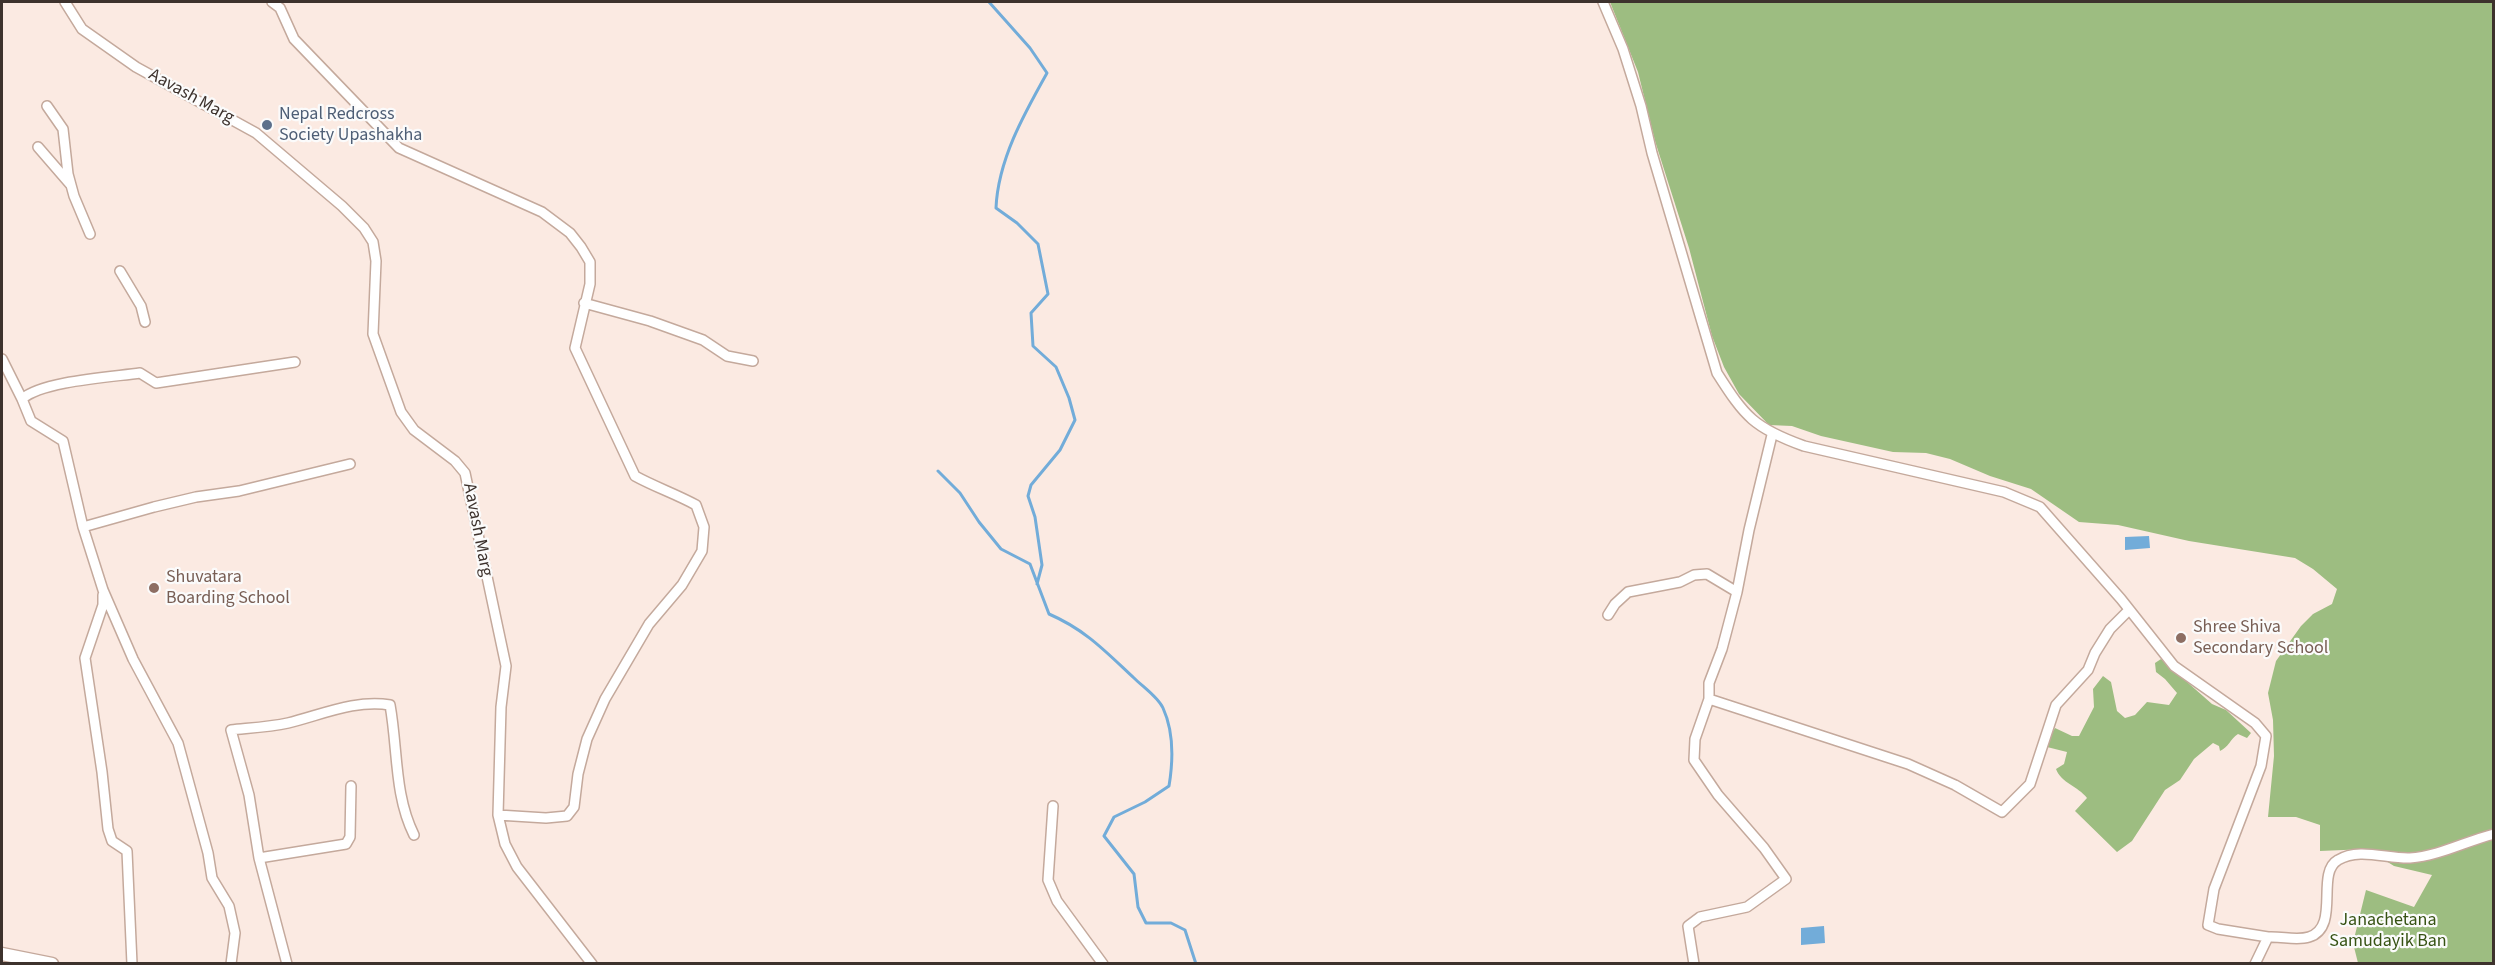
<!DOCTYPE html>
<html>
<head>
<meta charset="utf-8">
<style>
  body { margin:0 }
  #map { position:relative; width:2495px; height:965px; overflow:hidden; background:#fbeae2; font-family:"Source Sans 3",sans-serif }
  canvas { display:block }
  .frame { position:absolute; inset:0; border:3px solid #3d322d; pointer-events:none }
</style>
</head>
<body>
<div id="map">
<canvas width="2495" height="965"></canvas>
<div class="frame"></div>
</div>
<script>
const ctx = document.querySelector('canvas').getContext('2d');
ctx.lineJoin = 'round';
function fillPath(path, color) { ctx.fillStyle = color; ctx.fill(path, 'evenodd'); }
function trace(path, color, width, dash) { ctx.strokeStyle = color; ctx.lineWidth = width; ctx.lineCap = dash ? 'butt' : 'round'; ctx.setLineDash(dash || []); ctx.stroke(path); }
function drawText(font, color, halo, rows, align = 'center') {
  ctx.font = font + ' "Source Sans 3",sans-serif'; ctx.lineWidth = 4.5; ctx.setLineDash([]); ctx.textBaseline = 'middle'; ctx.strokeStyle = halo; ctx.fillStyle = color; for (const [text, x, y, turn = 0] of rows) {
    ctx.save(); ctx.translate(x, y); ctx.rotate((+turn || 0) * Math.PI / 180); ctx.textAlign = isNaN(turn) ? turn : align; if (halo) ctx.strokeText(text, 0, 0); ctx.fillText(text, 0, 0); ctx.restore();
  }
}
fillPath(new Path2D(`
  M1610,2h883v961h-135l-5,-20 13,-53 48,17 18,-32 -38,-9 -27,-17 -47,2v-26l-24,-8h-28l6,-61 -1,-36 -5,-27 8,-32 25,-35 12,-12 19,-10 5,-15 -24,-20 -18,-11 -106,-17 -71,-16 -39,-3 -48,-33 -41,-13 -40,-17 -24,-6 -33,-1 -72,-16 -29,-10 -23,-1 -30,-31 -15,-27 -12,-31 -23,-88 -34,-107 -17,-69z
  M2161,659l51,45 14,6 25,23 -4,5 -9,-4c-8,5 -9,13 -18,17l-1,-5 -6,-3 -19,16 -14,21 -15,10 -33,51 -15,11 -42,-41 12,-13c-9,-12 -26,-15 -31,-29l8,-5 3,-12 -20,-5 -1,-4 9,-15 17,8h7l15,-29 -1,-18 10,-13 8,6 6,29 8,7 10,-3 12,-13 22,3 8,-12 -12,-14 -9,-7 -1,-9z`), '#9dbd81');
fillPath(new Path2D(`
  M2149,536l1,12 -25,2v-13z
  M1824,926l1,17 -24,2v-17z`), '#72acd9');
trace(new Path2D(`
  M989,2l41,46 17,25c-23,41 -49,87 -51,135l21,15 21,21 10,50 -17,19 2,33 23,21 13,31 6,22 -15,30 -29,35 -3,11 7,21 7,48 -5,19
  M938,471l22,22 19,29 22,27 29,15 19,50c37,16 57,38 85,64 9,9 24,19 29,30 11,24 10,54 6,78l-24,16 -31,15 -10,19 30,38 4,33 8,16h25l14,7 11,34`), '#72acd9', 3);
const minor = new Path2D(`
  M65,2l17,27 54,38 120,66 86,73 22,22 9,14 3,19 -3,73 28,78 13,18 41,31 10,12 41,193 -5,41 -3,108 7,29 12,23 75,97
  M272,2l8,6 14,31 105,109 143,64 28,21 11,14 9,15v22l-15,64 60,128c20,11 41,18 61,29l8,22 -2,24 -20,34 -33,39 -44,75 -18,40 -9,35 -4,33 -7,9 -21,2 -48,-3
  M1603,2l20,47 18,57 11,47 65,220c28,44 37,55 87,73l200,46 36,15 81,92 53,67 81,57 11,13 -5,30 -47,123 -6,36 10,4 50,8
  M47,106l16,23 5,45 6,22 16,38
  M38,147l32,37
  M120,271l21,35 4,16
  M584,303l66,18 53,19 24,16 26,5
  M2,359l20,40 9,22 32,20 20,86 20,63 30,69 45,84 30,110 4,25 17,28 6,27 -4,31
  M22,399c20,-18 90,-22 118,-26l16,10 139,-21
  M83,527l71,-20 42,-10 43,-6 111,-27
  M103,595v10l-18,53 17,114 6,57 4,12 15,10 5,113
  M1608,615l7,-11 13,-12 52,-10 14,-7 13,-1 30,18
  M1709,699l199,65 47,21 47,27 28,-28 26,-79 32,-35 7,-17 15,-24 19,-19
  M1053,806l-5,74 9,21 46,63
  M259,858l87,-14 4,-7 1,-51
  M287,964l-28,-106 -10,-63 -18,-65c19,-2 39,-3 57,-7 33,-8 68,-24 102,-18 8,44 4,90 24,130
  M1694,964l-6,-38 12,-9 47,-10 39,-28 -22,-31 -46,-53 -24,-35 1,-21 14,-40v-16l13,-34 15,-57 12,-62 23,-95
  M2255,964l13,-27c14,-1 28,4 41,0 32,-10 6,-64 29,-77 21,-13 49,-1 72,-2 29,-2 56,-17 84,-24`);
const major = new Path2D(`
  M2,954l50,10`);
trace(minor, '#c4a99c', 12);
trace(major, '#c4a99c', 15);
trace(minor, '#fff', 9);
trace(major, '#fff', 12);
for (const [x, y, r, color] of [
  [267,125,6,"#5c6f8a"],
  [154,588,6,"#8d6e63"],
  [2181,638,6,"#8d6e63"]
]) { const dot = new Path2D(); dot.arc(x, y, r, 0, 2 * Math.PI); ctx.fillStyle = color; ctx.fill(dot); trace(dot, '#fbfbfb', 2); }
drawText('18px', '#3d322d', '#fbfbfb', [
  ["Aavash Marg",191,97,29],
  ["Aavash Marg",477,530,79]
]);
drawText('18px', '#4e5e75', '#fbfbfb', [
  ["Nepal Redcross",279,115],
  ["Society Upashakha",279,136]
], 'left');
drawText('18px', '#785e54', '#fbfbfb', [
  ["Shuvatara",166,578],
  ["Boarding School",166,599],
  ["Shree Shiva",2193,628],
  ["Secondary School",2193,649]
], 'left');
drawText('18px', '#365213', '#fbfbfb', [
  ["Janachetana",2388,921],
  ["Samudayik Ban",2388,942]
]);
</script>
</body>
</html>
